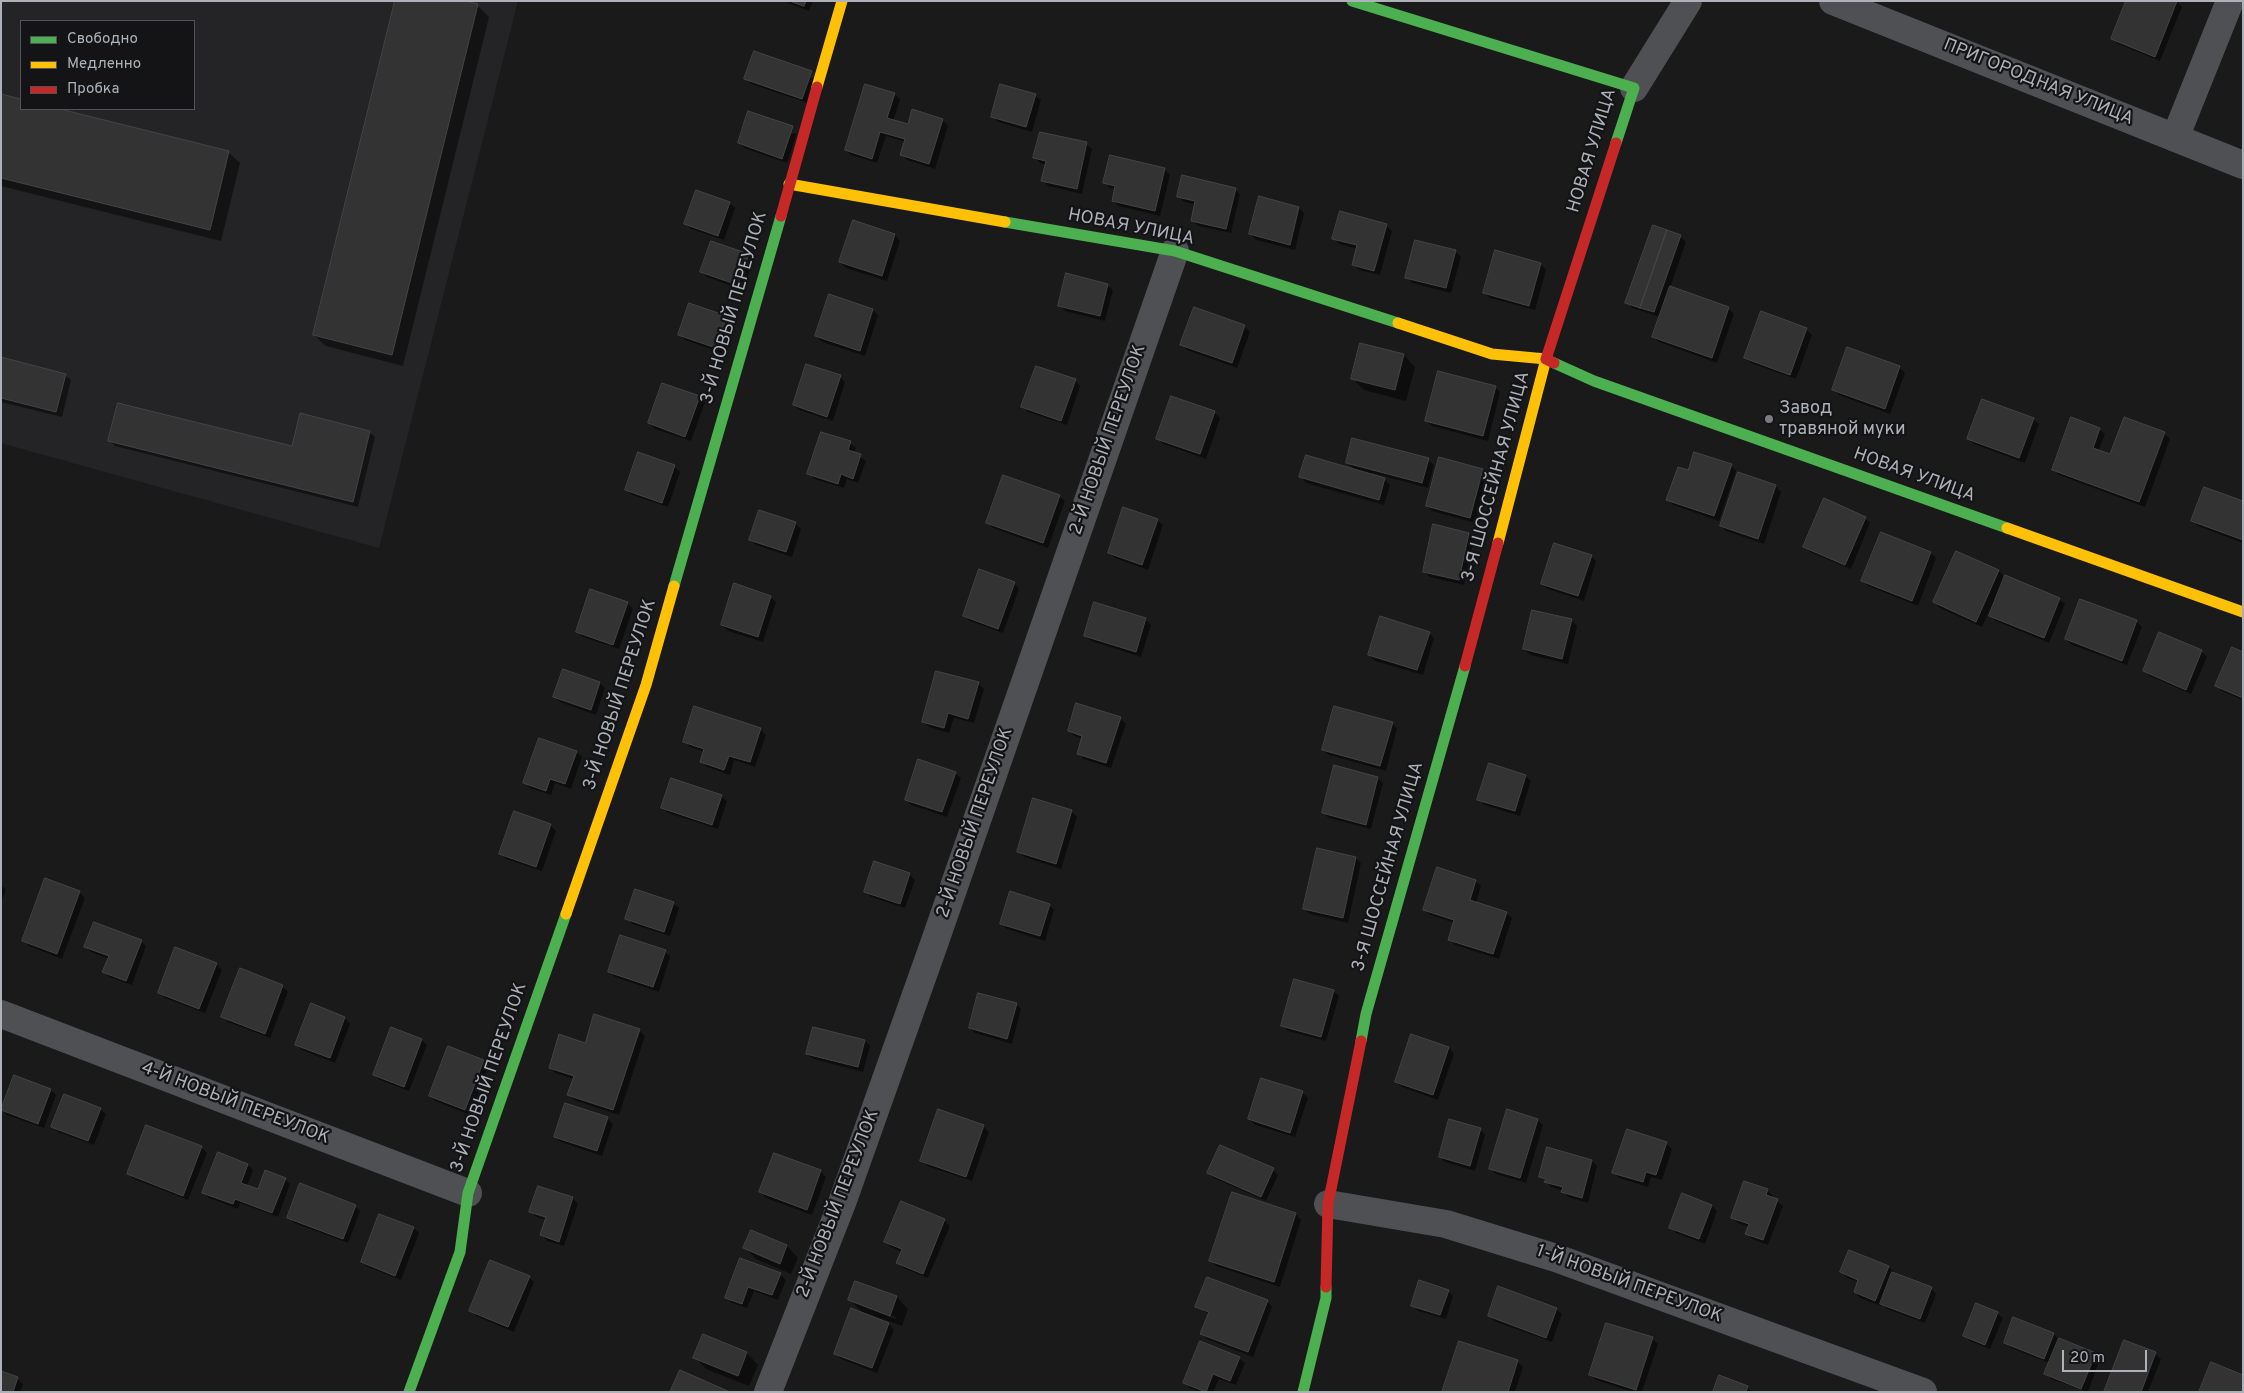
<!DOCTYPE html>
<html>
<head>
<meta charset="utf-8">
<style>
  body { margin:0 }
  #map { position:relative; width:2244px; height:1393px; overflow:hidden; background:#1a1a1a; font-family:Overpass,sans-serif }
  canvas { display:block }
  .frame { position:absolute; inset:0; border:2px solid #acb1ba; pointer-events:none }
  .legend { position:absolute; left:20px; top:20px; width:175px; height:90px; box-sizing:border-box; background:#141416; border:1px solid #515358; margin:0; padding:6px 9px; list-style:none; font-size:15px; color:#acb1ba }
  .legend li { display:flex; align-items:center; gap:10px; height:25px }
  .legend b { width:25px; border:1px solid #515358 }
  .scale { position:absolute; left:2062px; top:1350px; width:85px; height:22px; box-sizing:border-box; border:2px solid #acb1ba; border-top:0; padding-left:6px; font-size:15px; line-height:18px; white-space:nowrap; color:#acb1ba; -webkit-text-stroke:4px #141416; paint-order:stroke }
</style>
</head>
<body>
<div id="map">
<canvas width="2244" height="1393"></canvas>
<div class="frame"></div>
<ul class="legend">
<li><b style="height:6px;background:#4caf50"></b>Свободно</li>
<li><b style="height:6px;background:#ffc107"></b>Медленно</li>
<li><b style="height:6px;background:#c62828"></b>Пробка</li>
</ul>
<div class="scale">20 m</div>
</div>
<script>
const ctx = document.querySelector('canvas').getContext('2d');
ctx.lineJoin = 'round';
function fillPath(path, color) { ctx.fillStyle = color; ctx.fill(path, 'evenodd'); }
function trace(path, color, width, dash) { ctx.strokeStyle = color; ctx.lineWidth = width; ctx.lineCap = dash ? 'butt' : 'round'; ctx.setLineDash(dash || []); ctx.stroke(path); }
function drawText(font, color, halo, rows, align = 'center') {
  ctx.font = font + ' Overpass,sans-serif'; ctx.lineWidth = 4.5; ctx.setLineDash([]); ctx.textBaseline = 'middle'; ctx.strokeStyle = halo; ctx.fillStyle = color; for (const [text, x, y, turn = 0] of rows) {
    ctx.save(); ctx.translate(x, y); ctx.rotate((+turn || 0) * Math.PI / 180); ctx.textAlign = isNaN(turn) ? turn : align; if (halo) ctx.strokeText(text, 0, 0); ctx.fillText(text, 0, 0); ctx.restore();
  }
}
fillPath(new Path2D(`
  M1,1h517l-139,547 -378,-105zM21,21h173v88h-173z`), '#242426');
fillPath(new Path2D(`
  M461,1l17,5 11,11 -86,349 -77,-20 -12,-11z
  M783,1h30l-4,10z
  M2177,2l5,5 -22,54 -42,-17 -5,-5z
  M746,78h70l-8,25 -57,-19z
  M895,94l5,6 -7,21 16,5 34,-6 5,6 -13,43 -28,-9 -5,-5 4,-13 -20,-6 -9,27 -26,-8 -5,-5z
  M1,95l20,5v9h34l173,43 12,11 -19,78 -220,-55z
  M1035,95l6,5 -9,32 -34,-10 -6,-6z
  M797,133l-10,30 -43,-15 -5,-5z
  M1086,144l6,5 -10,45 -34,-8 -5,-6 3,-15 -6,-2 -5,-5z
  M1164,169l6,6 -10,41 -42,-10 -5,-6 3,-11 -6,-1 -5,-6z
  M1235,189l5,5 -9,39 -33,-7 -6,-6 4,-15 -12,-3 -5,-5z
  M729,203l6,5 -11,32 -33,-11 -6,-6z
  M1299,208l5,5 -9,37 -39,-10 -6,-6z
  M1386,225l6,6 -12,44 -21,-5 -6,-6 4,-15 -18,-5 -5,-6z
  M895,235l5,6 -13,40 -41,-13 -6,-6z
  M1680,236l6,6 -16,46 59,21 5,5 -17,49 -58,-21 -6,-5 7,-20 -28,-9 -5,-6z
  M1455,251l6,6 -10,36 -39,-10 -5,-6z
  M748,255l5,6 -10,29 -36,-13 -5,-5z
  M1541,264l5,6 -11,40 -45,-12 -6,-5z
  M1107,285l6,5 -8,31 -40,-10 -6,-6z
  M690,305l37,12 5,6 -10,30 -37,-13 -5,-5z
  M873,310l5,5 -13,41 -43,-14 -6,-6z
  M1244,326l6,6 -13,36 -50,-18 -5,-6z
  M1806,329l6,6 -16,44 -45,-16 -6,-6z
  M1848,349l52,19 5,5 -15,41 -51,-19 -6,-6z
  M1404,355l11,12 -9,34 -42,-11 -12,-12z
  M1,359l64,16 6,5 -9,37 -61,-15z
  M840,377l5,5 -12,39 -34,-11 -5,-5z
  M1075,380l5,6 -13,39 -39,-13 -5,-6z
  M1495,387l5,5 -12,49 -56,-15 -5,-5z
  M699,397l6,5 -14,39 -36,-12 -6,-6z
  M1172,398l43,15 5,5 -14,41 -43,-15 -5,-6z
  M2033,419l6,5 -14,39 -51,-19 -6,-5z
  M2099,429l6,5 -7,18 12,4 54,-23 6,6 -25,68 -86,-32 -6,-5z
  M369,432l6,5 -17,70 -243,-61 -5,-5 183,7z
  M850,443l6,5 -2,5 12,8 -8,22 -11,-4 -3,9 -30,-9 -5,-6z
  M639,454l36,13 5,5 -12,35 -36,-12 -6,-6z
  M1428,460l6,5 -6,23 -56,-15v2l12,4 6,6 -6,20 -78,-22 -5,-6 55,-6 -9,-9z
  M1731,465l5,6 -17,50 -46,-16 -5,-5 21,-28z
  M1482,470l6,5 -13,48 -43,-12 -5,-5z
  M1739,474l37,12 5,6 -17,52 -38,-13 -5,-5z
  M1059,496l6,5 -17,47 -55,-20 -5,-5z
  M2243,502v41l-45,-17 -5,-5z
  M1865,518l5,5 -19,46 -41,-17 -5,-6z
  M1157,520l6,5 -15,45 -33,-12 -6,-5z
  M795,523l6,6 -9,28 -36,-12 -6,-5z
  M1468,534l6,5 -10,46 -34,-8 -6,-5z
  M1931,553l5,5 -18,48 -50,-20 -5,-5z
  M1956,553l43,18 6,7 54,21 6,5 -16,39 -53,-22 -6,-6 11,-25 -2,-1 -17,38 -42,-19 -6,-6z
  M1591,556l5,5 -12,40 -36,-12 -6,-5z
  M1014,583l5,6 -16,44 -33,-12 -6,-5z
  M770,597l6,5 -13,40 -35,-11 -6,-6z
  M627,603l6,6 -14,40 -36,-12 -6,-5z
  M1145,619l6,6 -10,32 -50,-16 -5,-5z
  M1572,620l5,6 -9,38 -38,-9 -6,-6z
  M2136,621l6,6 -15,38 -55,-20 -6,-6z
  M1429,633l5,5 -11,37 -48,-14 -6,-6z
  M2201,651l6,6 -16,37 -41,-18 -5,-5z
  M2243,653v47l-21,-9 -5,-5z
  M564,670l36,13 5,5 -9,27 -36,-13 -5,-5z
  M978,683l6,6 -10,34 -20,-5 -5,15 -20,-6 -6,-5z
  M1120,718l6,6 -15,44 -28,-9 -5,-6 5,-14 -9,-3 -5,-5z
  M1392,723l5,5 -11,43 -57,-16 -6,-5z
  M760,729l6,6 -11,32 -21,-7 -4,15 -23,-8 -5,-5 3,-10 -15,-5 -6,-6z
  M576,752l6,5 -11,32 -16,-6 -4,12 -21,-7 -5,-5z
  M955,773l6,5 -14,39 -36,-12 -5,-6z
  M1526,776l5,5 -11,35 -36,-11 -5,-6z
  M1378,778l5,5 -12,46 -42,-11 -6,-5z
  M721,796l6,5 -9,28 -50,-16 -6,-6z
  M1071,811l6,6 -16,52 -37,-12 -5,-5z
  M550,825l6,6 -14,40 -36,-12 -6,-6z
  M1356,858l5,5 -13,60 -38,-9 -5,-5z
  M909,874l6,6 -10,28 -34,-11 -6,-6z
  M46,880l34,13 5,5 -23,61 -33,-13 -6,-6z
  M1475,881l6,5 -5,17 30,10 6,5 -13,41 -44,-14 -6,-6 6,-16 -25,-8 -5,-5z
  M1,885l5,5 -5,12z
  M673,903l6,5 -9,28 -38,-12 -5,-6z
  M1049,905l5,5 -9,31 -38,-12 -6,-5z
  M141,941l5,5 -14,39 -23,-8 -5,-5 5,-13 -18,-7 -5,-5z
  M665,951l5,6 -11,35 -44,-15 -6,-5z
  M216,964l6,6 -17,43 -40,-15 -5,-5z
  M282,986l6,6 -18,46 -42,-16 -5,-5z
  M1333,991l6,5 -13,45 -38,-10 -5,-5z
  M1016,1004l5,5 -9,35 -37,-11 -5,-5z
  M345,1018l5,6 -15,39 -33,-13 -6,-5z
  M639,1030l6,6 -26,79 -45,-15 -5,-5 5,-16 -19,-6 -5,-6 35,-23z
  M1412,1036l37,12 5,6 -16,46 -36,-13 -6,-5z
  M422,1040l5,5 -18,46 -29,-11 -6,-5z
  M865,1041l5,5 -7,26 -50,-13 -6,-5z
  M483,1061l6,5 -19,49 -35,-14 -5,-5z
  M15,1076l36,14 5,5 -12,33 -37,-13 -5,-6z
  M1302,1092l6,6 -13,39 -40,-12 -6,-6z
  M100,1109l6,5 -12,31 -36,-13 -5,-6z
  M607,1118l6,6 -11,32 -41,-14 -6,-5z
  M1537,1120l6,5 -17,58 -30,-9 -6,-5z
  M983,1126l6,6 -17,49 -45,-15 -5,-6z
  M1480,1129l5,6 -10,36 -30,-9 -5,-5z
  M1666,1143l6,6 -10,31 -11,-3 -3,10 -29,-9 -5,-6z
  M201,1147l6,6 -19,47 -54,-21 -6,-5z
  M1548,1149l44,12 5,5 -9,37 -20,-6 -5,-6 -12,-4 -10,-11z
  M248,1165l5,5 -6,16 12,5 26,-12 5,5 -12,33 -38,-14 -2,6 -29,-11 -5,-5z
  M1273,1170l5,5 -12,26 -52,-23 -5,-5z
  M820,1171l6,6 -14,38 -46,-17 -5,-6z
  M539,1187l34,11 5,6 -14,42 -17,-5 -6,-6 5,-15 -10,-3 -5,-6zM536,1213l16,5 -1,3 -15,-6z
  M1767,1190l6,6 -1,2 11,8 -15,39 -16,-6 -5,-6 2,-6 -11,-4 -6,-5z
  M1232,1194l64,20 5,6 -21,67 -64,-21 -5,-5z
  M355,1206l5,5 -12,32 -54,-20 -5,-6z
  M1712,1206l5,5 -12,33 -29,-11 -6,-6z
  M944,1220l6,6 -22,52 -25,-10 -5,-5 4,-11 -11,-5 -6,-5z
  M414,1228l5,5 -18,47 -33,-13 -6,-5z
  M752,1232l35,14 11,12 -7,16 -35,-15 -11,-11z
  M740,1260l40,14 6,6 -8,20 -24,-9 -7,17 -15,-5 -6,-6z
  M1889,1267l5,5 -1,2 38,14 5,6 -11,29 -38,-14 -5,-5 -1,2 -21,-8 -5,-6 4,-10 -12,-4 -5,-6z
  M529,1277l5,5 -20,50 -38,-16 -5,-6z
  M856,1283l41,14 11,12 -6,17 -36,-13 -1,2 -15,-15zM862,1304l34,13v2l-34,-13z
  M1448,1291l5,5 -7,23 -28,-8 -6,-6z
  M1267,1301l5,6 -19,50 -46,-18 -6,-5 8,-20 -12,-7z
  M1556,1309l6,5 -10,28 -58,-21 -5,-5z
  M852,1310l37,14 5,6 -17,43 -36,-14 -6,-6z
  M1997,1313l6,5 -13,31 -20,-8 -6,-6z
  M2014,1319l40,15 6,6 35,14 5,5 -12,33 -37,-13 -5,-6 4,-10 -39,-15 -6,-6z
  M1652,1338l6,6 -16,48h-9l-37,-12 -5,-5z
  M747,1353l11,12 -9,21 -43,-17 -11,-12z
  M2155,1354l6,5 -13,33h-43z
  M1239,1358l6,5 -9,22 -17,-6 -6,13h-14l-9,-4 -5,-5z
  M1517,1361l6,6 -8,25h-72z
  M17,1378l6,6 -3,8h-19z
  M1747,1387l5,5h-38z`), '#0007');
const building = new Path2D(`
  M395,1h71l12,3 -86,351 -79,-20z
  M790,1h16l-2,5z
  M2126,1h51l-22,56 -44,-18z
  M754,51l58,20 -10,28 -58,-20z
  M865,84l30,9 -8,25 21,6 4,-15 31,10 -14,45 -29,-9 5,-16 -25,-7 -8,27 -27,-9z
  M1000,84l36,10 -10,33 -35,-10z
  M1,94l20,5v10h39l169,42 -19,79 -209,-52z
  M748,111l45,15 -11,33 -44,-16z
  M1040,132l47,10 -10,47 -36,-8 5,-20 -13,-3z
  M1110,155l55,13 -10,43 -43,-10 3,-15 -12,-3z
  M1182,175l54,13 -10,41 -35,-8 4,-20 -18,-4z
  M696,190l34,12 -12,34 -34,-12z
  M1259,196l40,11 -9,38 -41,-11z
  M1340,211l47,13 -13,47 -22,-6 5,-20 -25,-6z
  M853,220l42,14 -13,42 -43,-14z
  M1653,225l14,5 -27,78 -15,-5z
  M1667,230l14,5 -27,77 -14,-4z
  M1415,240l41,10 -10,38 -41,-10z
  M711,241l38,13 -11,31 -38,-13z
  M1495,250l46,13 -12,43 -46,-13z
  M1066,273l42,11 -8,32 -42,-10z
  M1670,286l59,21 -17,51 -60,-21z
  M829,294l44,15 -13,42 -45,-15z
  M689,303l38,13 -11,32 -38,-13z
  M1194,307l51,18 -13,38 -52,-18z
  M1761,311l46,17 -17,47 -46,-17z
  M1360,343l44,11 -9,36 -44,-11z
  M1847,347l53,19 -15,43 -53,-19z
  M1,357l65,17 -10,38 -55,-14z
  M806,364l35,11 -14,42 -34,-12z
  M1036,366l40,13 -15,42 -40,-14z
  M1438,371l58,15 -13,50 -58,-15z
  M662,383l38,13 -15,41 -37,-14z
  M1171,396l44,15 -15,43 -44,-15z
  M1982,399l52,19 -15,40 -52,-19z
  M118,403l174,43 8,-33 70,18 -17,71 -245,-61z
  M2071,417l29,11 -7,20 17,6 14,-37 41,15 -26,70 -87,-32z
  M821,432l30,9 -3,9 13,4 -8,25 -12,-5 -3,10 -31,-10z
  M1352,438l77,20 -7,25 -76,-20z
  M638,452l37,13 -13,38 -37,-13z
  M1694,452l38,12 -18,52 -48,-16 12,-33 10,3z
  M1306,455l79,23 -6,22 -80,-23z
  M1439,457l44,12 -13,49 -44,-12z
  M1738,472l38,13 -18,54 -38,-13z
  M1003,475l57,20 -17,48 -57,-20z
  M2204,487l39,14v39l-52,-19z
  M1824,498l42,19 -21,48 -42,-18z
  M1123,507l35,12 -16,46 -34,-12z
  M759,510l37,12 -10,30 -37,-12z
  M1433,524l36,9 -10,47 -36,-8z
  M1881,532l50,20 -19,49 -51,-20z
  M1554,543l38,12 -14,41 -37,-12z
  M1956,551l43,19 -23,52 -43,-20z
  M979,569l36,13 -17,47 -35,-13z
  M2005,575l55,23 -16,40 -55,-22z
  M734,583l37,13 -13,41 -37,-12z
  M590,589l38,13 -15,43 -37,-13z
  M2080,599l57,21 -15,41 -57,-22z
  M1094,602l52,16 -10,34 -52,-16z
  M1532,610l40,9 -10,40 -39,-10z
  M1380,616l50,16 -13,38 -49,-15z
  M2159,632l43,18 -16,40 -43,-19z
  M2232,647l11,5v46l-28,-12z
  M563,669l37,13 -9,28 -38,-13z
  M936,671l43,11 -11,37 -20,-6 -4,15 -22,-6z
  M1076,703l45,14 -15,46 -29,-9 5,-18 -14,-5z
  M694,706l67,22 -11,34 -21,-6 -5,14 -24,-8 4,-13 -21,-7z
  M1334,706l59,16 -13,44 -58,-16z
  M539,738l38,13 -12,33 -15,-5 -4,12 -23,-8z
  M918,759l38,13 -14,40 -37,-12z
  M1489,763l37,12 -11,36 -38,-11z
  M1334,765l44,12 -12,48 -44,-12z
  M671,778l51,17 -10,30 -51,-17z
  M1033,798l39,12 -16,54 -39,-12z
  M514,811l37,13 -15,43 -37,-13z
  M1317,848l39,9 -13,61 -40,-9z
  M874,861l36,12 -10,31 -36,-12z
  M1437,867l39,13 -6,20 37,12 -14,42 -45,-14 6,-20 -31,-10z
  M45,878l35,13 -23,63 -35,-13z
  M635,889l39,13 -10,30 -39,-13z
  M1010,891l40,13 -10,32 -40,-12z
  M94,922l48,18 -16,41 -24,-9 7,-16 -25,-9z
  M620,935l46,15 -13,37 -45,-15z
  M175,947l42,16 -18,46 -41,-16z
  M240,968l43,17 -18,49 -44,-17z
  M1294,979l40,11 -13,47 -40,-11z
  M978,993l39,10 -10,36 -38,-11z
  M311,1003l34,14 -15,41 -35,-13z
  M594,1014l46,15 -27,81 -46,-15 7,-19 -25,-8 10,-34 26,9z
  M391,1027l31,12 -18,48 -31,-12z
  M813,1027l52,13 -7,27 -52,-13z
  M1411,1034l38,13 -16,48 -38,-13z
  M448,1046l36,14 -19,50 -36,-14z
  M14,1075l37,14 -13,35 -37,-14z
  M1261,1078l42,13 -13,42 -42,-14z
  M64,1094l37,14 -13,33 -37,-14z
  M565,1103l43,14 -11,34 -43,-14z
  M938,1109l46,16 -18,52 -46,-16z
  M1507,1109l31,10 -18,59 -31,-9z
  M1449,1119l32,9 -11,38 -31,-9z
  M146,1125l56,21 -19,50 -56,-22z
  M1627,1129l40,13 -11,33 -10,-3 -3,10 -31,-9z
  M1220,1145l54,23 -13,29 -54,-24z
  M1547,1147l45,13 -10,38 -21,-6 2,-5 -19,-5 2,-3 -7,-2z
  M218,1152l30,12 -7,19 17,6 7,-19 21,8 -14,35 -37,-14 -2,5 -31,-11z
  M774,1153l47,17 -14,40 -48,-18z
  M1744,1181l24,8 -2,6 12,4 -15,41 -18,-6 4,-10 -18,-6z
  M300,1183l56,22 -13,34 -56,-21z
  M538,1186l35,11 -14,45 -19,-7 6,-18 -17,-5z
  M1232,1192l64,21 -22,69 -65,-21z
  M1682,1193l30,12 -13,34 -30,-11z
  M901,1201l44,18 -22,55 -27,-11 6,-14 -18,-7z
  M379,1214l35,13 -19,49 -34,-14z
  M751,1230l36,15 -7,19 -37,-16z
  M1849,1250l40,16 -14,35 -21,-9 4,-12 -18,-8z
  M740,1258l41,15 -9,22 -24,-8 -6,17 -17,-6z
  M490,1260l40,16 -22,51 -39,-16z
  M1892,1272l40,15 -12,32 -40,-15z
  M1207,1277l61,23 -20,52 -48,-18 9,-22 -14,-5z
  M1419,1280l30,10 -9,25 -29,-9z
  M855,1281l42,15 -7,20 -42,-16z
  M1498,1286l59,22 -11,30 -58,-22z
  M1976,1303l22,9 -13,33 -22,-9z
  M851,1308l38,15 -17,45 -38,-14z
  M2013,1317l41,16 -10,26 -40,-16z
  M1606,1323l47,14 -17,53 -47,-15z
  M703,1334l44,18 -9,24 -45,-18z
  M2059,1338l37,15 -15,36 -37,-15z
  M2124,1340l32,12 -15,40h-37z
  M1200,1341l40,16 -10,24 -17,-7 -7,18 -23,-9z
  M1459,1341l59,19 -10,32h-66z
  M2211,1362l32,13v17h-44z
  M680,1370l50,22h-60z
  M1,1371l17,6 -5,15h-12z
  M1719,1375l29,11 -2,6h-33z`);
fillPath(building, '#333334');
trace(building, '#424446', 1);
trace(new Path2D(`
  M1833,1l410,164
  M1634,88l54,-87
  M2175,138l55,-137
  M1,1014l467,179
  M1328,1204l118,20 110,34 367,134
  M768,1392l74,-189 92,-259 241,-693`), '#4e5053', 28);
trace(new Path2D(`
  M1352,1l282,87 -18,55
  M1005,222l170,29 223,72
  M1554,363l40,18 413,147
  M674,586l107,-370
  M1361,1041l5,-27 99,-348
  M409,1392l51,-140 8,-59 98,-279
  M1303,1392l23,-94v-11`), '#4caf50', 11);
trace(new Path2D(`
  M817,87l25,-86
  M789,184l216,38
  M1398,323l94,31 54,5 -48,184
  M2007,528l236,84
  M566,914l80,-229 28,-99`), '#ffc107', 11);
trace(new Path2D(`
  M781,216l36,-129
  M1554,363l-8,-4 70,-216
  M1465,666l33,-123
  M1326,1287l2,-83 33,-163`), '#c62828', 11);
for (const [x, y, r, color] of [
  [1769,419,5,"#797c82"]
]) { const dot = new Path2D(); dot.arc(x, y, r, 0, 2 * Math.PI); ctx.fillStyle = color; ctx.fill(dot); trace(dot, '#141416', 2); }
drawText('18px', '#acb1ba', '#141416', [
  ["ПРИГОРОДНАЯ УЛИЦА",2038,83,22],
  ["НОВАЯ УЛИЦА",1593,151,-73],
  ["НОВАЯ УЛИЦА",1131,228,11],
  ["3-Й НОВЫЙ ПЕРЕУЛОК",735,308,-74],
  ["2-Й НОВЫЙ ПЕРЕУЛОК",1109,440,-71],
  ["НОВАЯ УЛИЦА",1914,476,20],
  ["3-Я ШОССЕЙНАЯ УЛИЦА",1497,477,-75],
  ["3-Й НОВЫЙ ПЕРЕУЛОК",621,695,-72],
  ["2-Й НОВЫЙ ПЕРЕУЛОК",976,823,-71],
  ["3-Я ШОССЕЙНАЯ УЛИЦА",1389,867,-74],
  ["3-Й НОВЫЙ ПЕРЕУЛОК",490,1078,-71],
  ["4-Й НОВЫЙ ПЕРЕУЛОК",235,1104,21],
  ["2-Й НОВЫЙ ПЕРЕУЛОК",839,1204,-69],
  ["1-Й НОВЫЙ ПЕРЕУЛОК",1629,1285,20]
]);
drawText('18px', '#acb1ba', '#141416', [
  ["Завод",1779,409],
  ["травяной муки",1779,430]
], 'left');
</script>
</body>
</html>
